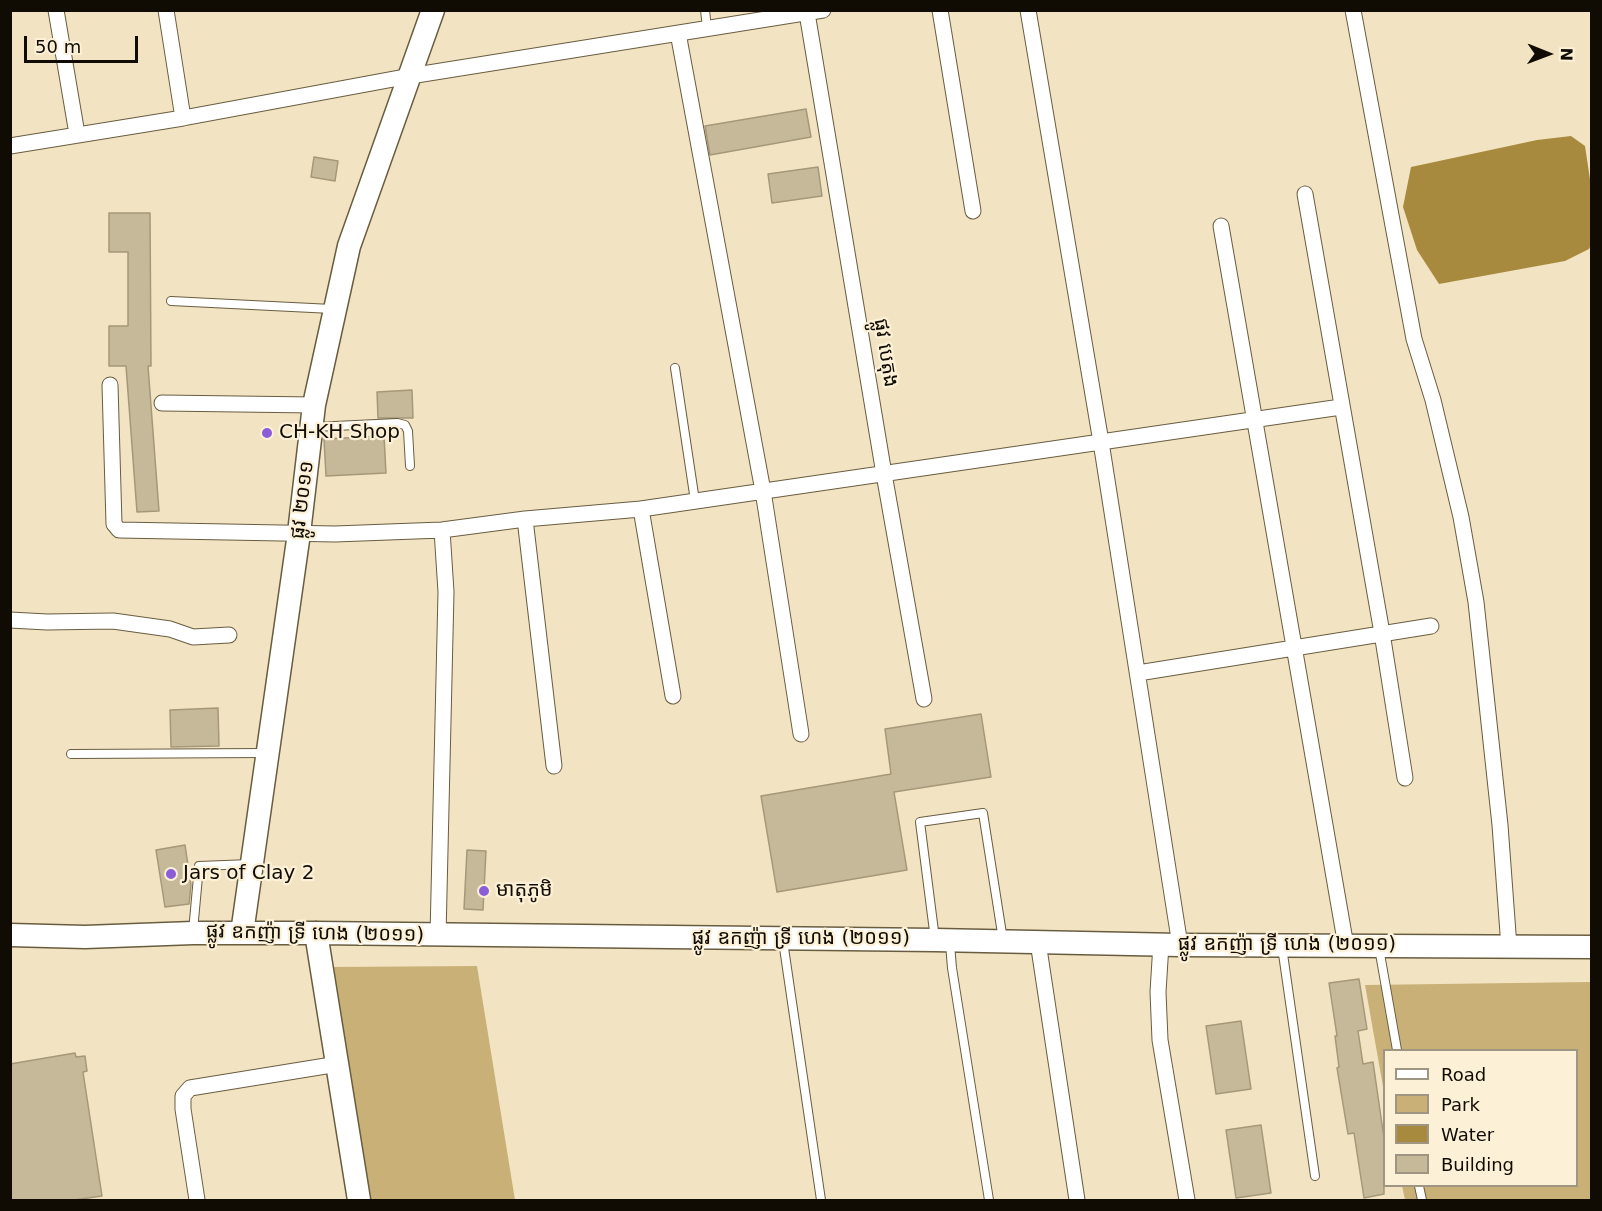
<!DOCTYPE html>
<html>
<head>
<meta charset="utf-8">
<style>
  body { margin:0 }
  #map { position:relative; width:1602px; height:1211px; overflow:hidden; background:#f2e4c3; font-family:"DejaVu Sans",sans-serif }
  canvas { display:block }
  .frame { position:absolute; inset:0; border:12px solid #100c03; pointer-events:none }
  .legend { position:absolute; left:1383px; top:1049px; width:195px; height:138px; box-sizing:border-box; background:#fcf1d7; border:2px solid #9e9582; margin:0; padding:8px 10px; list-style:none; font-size:18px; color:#100c03 }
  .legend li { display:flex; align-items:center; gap:12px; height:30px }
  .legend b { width:30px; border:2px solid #9e9582 }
  .north { position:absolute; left:1518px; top:24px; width:60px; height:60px; -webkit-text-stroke:4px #fcf1d7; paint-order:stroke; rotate:91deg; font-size:16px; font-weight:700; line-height:24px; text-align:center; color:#100c03 }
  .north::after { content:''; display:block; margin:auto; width:21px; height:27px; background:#100c03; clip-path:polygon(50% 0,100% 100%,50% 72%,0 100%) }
  .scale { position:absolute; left:24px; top:36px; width:114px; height:27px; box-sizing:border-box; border:3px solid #100c03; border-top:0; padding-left:8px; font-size:18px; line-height:21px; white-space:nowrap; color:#100c03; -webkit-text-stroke:4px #fcf1d7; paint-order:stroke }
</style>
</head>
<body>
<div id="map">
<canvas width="1602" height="1211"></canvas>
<div class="frame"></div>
<ul class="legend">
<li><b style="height:8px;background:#fff"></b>Road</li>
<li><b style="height:16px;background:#c9b077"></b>Park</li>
<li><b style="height:16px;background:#a88a3e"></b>Water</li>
<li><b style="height:16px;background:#c6b999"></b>Building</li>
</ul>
<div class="north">N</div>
<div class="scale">50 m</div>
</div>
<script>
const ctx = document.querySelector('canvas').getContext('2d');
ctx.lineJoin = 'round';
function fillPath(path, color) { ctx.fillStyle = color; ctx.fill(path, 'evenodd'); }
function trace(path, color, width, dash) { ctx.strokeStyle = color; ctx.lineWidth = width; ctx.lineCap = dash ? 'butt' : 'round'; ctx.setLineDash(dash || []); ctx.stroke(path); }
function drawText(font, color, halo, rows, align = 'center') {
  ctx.font = font + ' "DejaVu Sans","Noto Sans Khmer",sans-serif'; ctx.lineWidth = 4.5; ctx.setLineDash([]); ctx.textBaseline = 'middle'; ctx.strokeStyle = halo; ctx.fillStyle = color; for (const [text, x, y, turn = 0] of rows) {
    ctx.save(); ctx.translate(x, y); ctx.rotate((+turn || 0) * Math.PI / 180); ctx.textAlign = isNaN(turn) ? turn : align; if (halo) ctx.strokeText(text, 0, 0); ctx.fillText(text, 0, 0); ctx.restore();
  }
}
fillPath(new Path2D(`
  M477,966l38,234h-146l-38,-233z
  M1591,982v218h-186l-3,-14h174v-136h-192v42l-19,-107z`), '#c9b077');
fillPath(new Path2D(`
  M1571,136l14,10 6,40 1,57 -3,6 -24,12 -126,23 -22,-34 -14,-43 8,-40 126,-27z`), '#a88a3e');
const building = new Path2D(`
  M806,109l5,28 -101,18 -5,-29z
  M314,157l24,4 -3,20 -24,-4z
  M818,167l4,29 -50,7 -4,-29z
  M109,213h41l1,153h-3l11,145 -22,1 -11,-146h-17v-40h19v-74h-19z
  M412,390l1,28h-35l-1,-26z
  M384,436l2,37 -60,3 -2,-37z
  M218,708l1,38 -48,1 -1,-37z
  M981,714l10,63 -97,15 13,78 -130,22 -16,-96 130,-22 -6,-45z
  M185,845l6,40 -2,19 -24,3 -9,-57z
  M467,850l19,1 -3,59 -19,-1z
  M1359,979l8,50 -9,2 5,33 10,-2 11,76v56l-20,4 -10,-65 -6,1 -11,-66 2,-1 -4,-31h2l-8,-53z
  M1241,1021l10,68 -35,5 -10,-68z
  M75,1053l1,4 9,-1 2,15 -4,1 19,124 -28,4h-64v-136z
  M1261,1125l10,68 -35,5 -10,-68z`);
fillPath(building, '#c6b999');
trace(building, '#a59879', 1.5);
const service = new Path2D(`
  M705,10l2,18
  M171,301l161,8
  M675,368l20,133
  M314,427l83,-4 8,2 3,6 2,35
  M71,754l195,-1
  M193,931l6,-65 51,-2
  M935,939l-15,-117 63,-9 20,127
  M783,941l38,259
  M950,944l2,24 37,232
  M1282,947l33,229
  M1379,948l18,102
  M1419,1186l3,14`);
const minor = new Path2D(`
  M56,10l21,124
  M166,10l17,108
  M940,10l33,201
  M1028,10l73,432 79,503
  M1353,10l61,329 19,61 28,117 15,85 24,223 9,122
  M807,13l77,461 40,225
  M678,33l85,458 38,243
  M10,146l173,-28 227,-42 413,-66
  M1305,194l77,439 23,145
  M1221,226l125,720
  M110,385l4,139 5,6 216,4 107,-4 83,-11 116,-10 700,-102
  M162,403l152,2
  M641,509l32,187
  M525,519l29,247
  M10,620l37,2 66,-1 57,8 23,8 36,-2
  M1138,673l293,-47
  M438,936l8,-344 -4,-62
  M1038,942l39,258
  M1161,944l-3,48 2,48 27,160
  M197,1200l-14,-91v-13l7,-8 148,-24`);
const secondary = new Path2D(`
  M242,933l57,-400 15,-128 35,-159 84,-236
  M316,933l43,267
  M10,935l75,2 108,-4h123l619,7 245,5 412,2`);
trace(service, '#695d40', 10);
trace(minor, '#695d40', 17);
trace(secondary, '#695d40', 25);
trace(service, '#fff', 8);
trace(minor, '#fff', 15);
trace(secondary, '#fff', 22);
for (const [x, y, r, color] of [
  [267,433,6,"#8b5dd7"],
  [171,874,6,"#8b5dd7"],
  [484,891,6,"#8b5dd7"]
]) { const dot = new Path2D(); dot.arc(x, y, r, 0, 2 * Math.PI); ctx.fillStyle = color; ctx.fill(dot); trace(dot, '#fcf1d7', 2); }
drawText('20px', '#100c03', '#fcf1d7', [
  ["ផ្លូវ បេតុង",885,353,81],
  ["ផ្លូវ ២០១១",303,500,-83],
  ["ផ្លូវ ឧកញ៉ា ទ្រី ហេង (២០១១)",315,934,1],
  ["ផ្លូវ ឧកញ៉ា ទ្រី ហេង (២០១១)",801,939],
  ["ផ្លូវ ឧកញ៉ា ទ្រី ហេង (២០១១)",1287,945]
]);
drawText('20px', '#100c03', '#fcf1d7', [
  ["CH-KH Shop",279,433],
  ["Jars of Clay 2",183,874],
  ["មាតុភូមិ",496,891]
], 'left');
</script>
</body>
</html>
